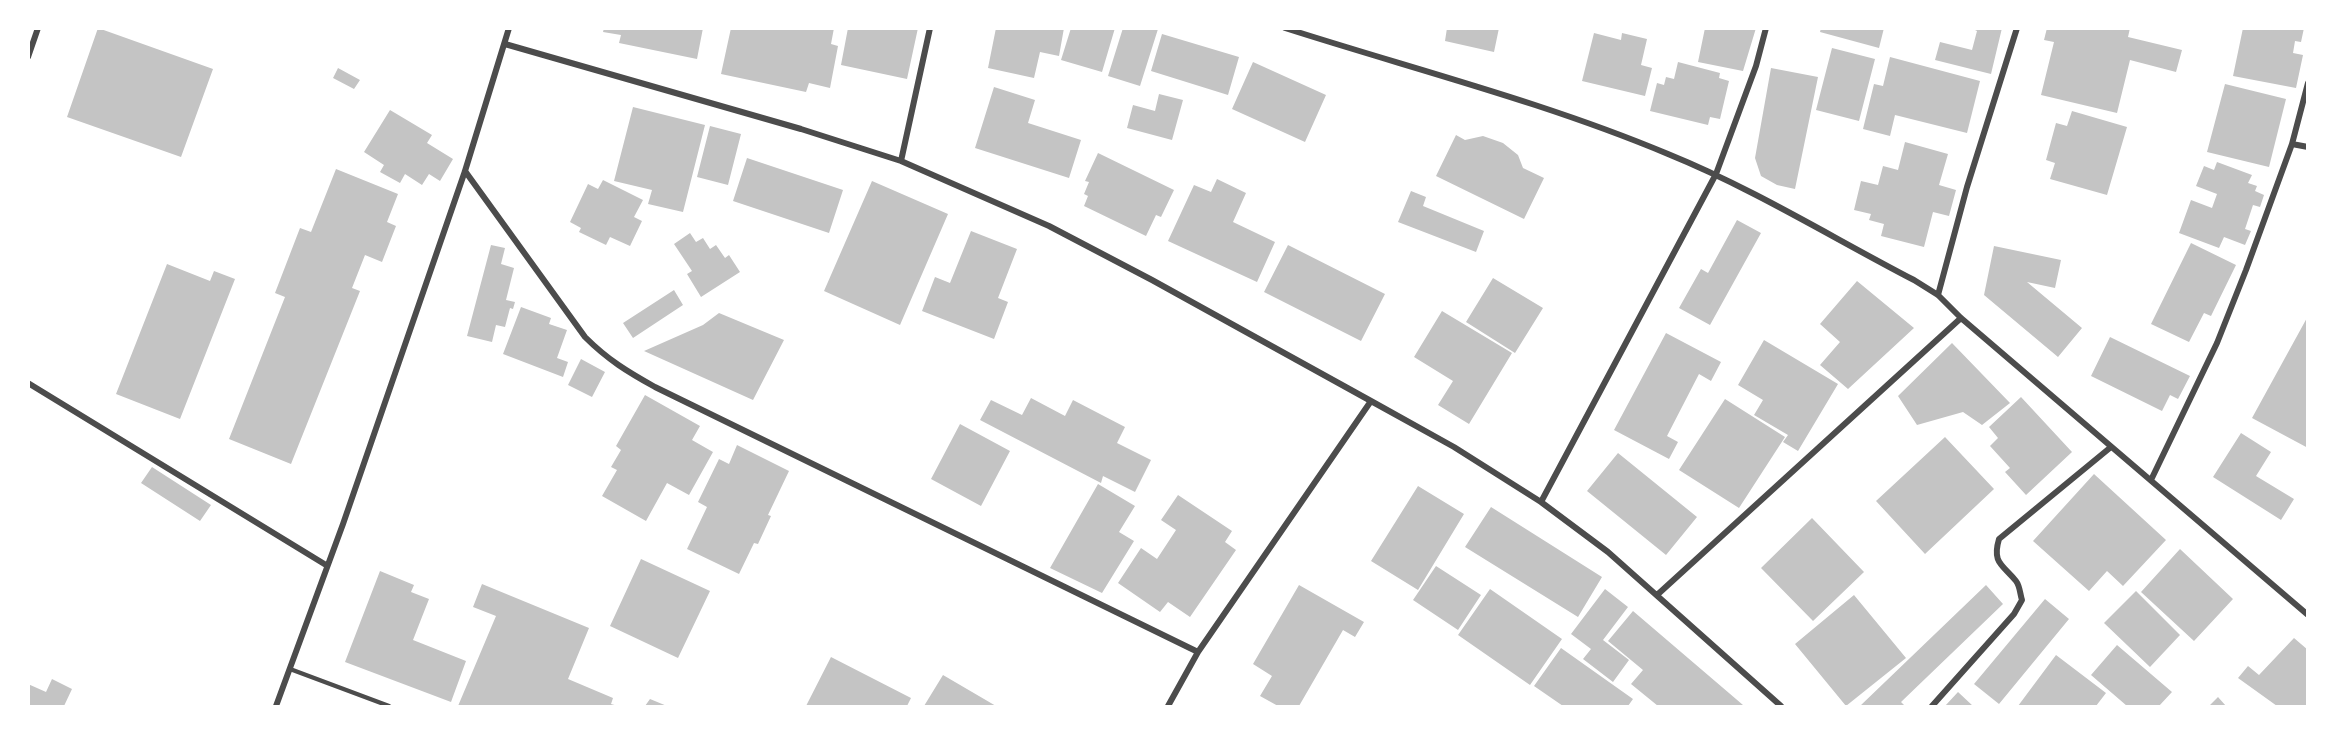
<!DOCTYPE html>
<html>
<head>
<meta charset="utf-8">
<style>
  body { margin:0 }
  #map { position:relative; width:2336px; height:735px; overflow:hidden; background:#fff; font-family:Montserrat,sans-serif }
  canvas { display:block }
  .frame { position:absolute; inset:0; border:30px solid #fff; pointer-events:none }
</style>
</head>
<body>
<div id="map">
<canvas width="2336" height="735"></canvas>
<div class="frame"></div>
</div>
<script>
const ctx = document.querySelector('canvas').getContext('2d');
ctx.lineJoin = 'round';
function fillPath(path, color) { ctx.fillStyle = color; ctx.fill(path, 'evenodd'); }
function trace(path, color, width, dash) { ctx.strokeStyle = color; ctx.lineWidth = width; ctx.lineCap = dash ? 'butt' : 'round'; ctx.setLineDash(dash || []); ctx.stroke(path); }
fillPath(new Path2D(`
  M98,28l115,41 -32,88 -114,-40z
  M604,28h99l-6,31 -78,-16 2,-8 -18,-3z
  M731,28h103l-3,16 7,2 -8,42 -21,-5 -3,9 -85,-18z
  M848,28h70l-11,51 -66,-14z
  M996,28h68l-5,28 -19,-4 -6,26 -46,-10z
  M1071,28h44l-13,44 -41,-12z
  M1123,28l35,1 -18,57 -32,-10z
  M1447,28h52l-5,24 -49,-11z
  M1705,28h51l-13,43 -45,-9z
  M1821,28h63l-5,20 -59,-16z
  M1971,28h31l-11,46 -56,-14 5,-18 32,8 5,-19z
  M2047,28h83l-2,9 54,13 -6,22 -46,-12 -13,53 -76,-18 13,-53 -10,-2z
  M2243,28h61l-3,14 -6,-1 -2,12 10,2 -7,33 -63,-12z
  M1594,33l27,7 1,-7 25,6 -6,26 11,3 -7,28 -63,-15z
  M1162,34l77,23 -11,38 -77,-24z
  M1832,48l43,11 -16,62 -43,-11z
  M1890,57l90,24 -13,52 -72,-18 -5,21 -27,-7 11,-45 9,2z
  M1253,62l73,33 -21,47 -73,-33z
  M1678,62l42,11 -1,5 10,3 -9,38 -10,-2 -2,8 -58,-14 7,-28 7,2 2,-8 8,2z
  M338,68l22,12 -6,9 -21,-11z
  M1771,68l47,9 -23,112 -18,-4 -16,-9 -6,-18z
  M2225,84l61,15 -17,68 -62,-15z
  M994,87l41,13 -7,23 53,17 -12,38 -94,-30z
  M1159,94l24,6 -11,40 -45,-12 6,-23 22,6z
  M633,107l72,18 -22,87 -35,-8 4,-14 -38,-9z
  M390,110l42,25 -5,8 26,16 -13,22 -11,-7 -7,11 -17,-11 -5,9 -20,-11 4,-7 -20,-13z
  M2072,111l55,16 -20,68 -57,-16 5,-16 -9,-3 10,-37 11,3z
  M710,126l31,8 -13,51 -31,-8z
  M1456,135l9,5 18,-4 20,7 15,12 5,13 21,10 -20,41 -88,-43z
  M1905,142l43,12 -9,31 17,5 -7,26 -16,-4 -9,35 -43,-11 3,-12 -15,-4 2,-6 -17,-4 7,-29 17,4 5,-19 15,4z
  M1098,153l76,37 -13,27 -5,-2 -10,21 -62,-30 4,-10 -4,-2 5,-12 -4,-1z
  M747,158l96,32 -14,43 -96,-32z
  M2217,162l35,13 -4,8 9,3 -2,5 9,4 -4,12 -7,-2 -8,24 6,2 -6,14 -21,-8 -5,11 -40,-15 12,-33 21,8 5,-14 -21,-8 8,-20 10,4z
  M336,169l62,25 -11,28 9,4 -14,36 -17,-7 -13,33 8,3 -69,173 -62,-25 56,-142 -10,-4 25,-65 11,4z
  M1217,179l29,14 -13,29 42,20 -18,40 -89,-41 26,-56 17,7z
  M603,180l40,20 -9,17 8,4 -12,25 -20,-9 -4,8 -27,-13 2,-4 -11,-6 18,-38 10,5z
  M872,181l76,33 -48,111 -76,-34z
  M1411,191l15,6 -3,9 61,25 -8,21 -78,-30z
  M1737,220l24,13 -51,92 -31,-17 22,-39 7,4z
  M971,231l46,18 -19,49 10,4 -14,37 -72,-28 13,-34 15,6z
  M690,233l6,9 7,-4 7,11 6,-4 9,13 4,-3 11,17 -39,25 -14,-23 5,-3 -18,-27z
  M2191,243l45,22 -25,51 -7,-3 -15,29 -38,-18z
  M491,245l14,3 -4,16 13,4 -8,32 9,2 -2,7 -3,-1 -5,19 -9,-2 -4,17 -25,-6z
  M1288,245l97,49 -24,47 -97,-49z
  M1994,246l67,14 -6,28 -28,-6 55,46 -24,29 -74,-62z
  M167,264l43,17 4,-10 21,8 -55,140 -64,-25z
  M1493,278l50,30 -28,45 -49,-31z
  M1857,281l57,47 -66,61 -28,-24 20,-23 -20,-18z
  M674,290l9,15 -50,33 -10,-15z
  M521,307l30,11 -2,6 18,6 -10,28 11,4 -5,15 -60,-23z
  M1442,311l70,42 -43,71 -31,-19 15,-24 -39,-24z
  M719,313l65,27 -31,60 -109,-49 59,-26z
  M2308,316v132l-56,-30z
  M1666,333l55,29 -10,19 -12,-7 -32,62 11,6 -9,17 -55,-29z
  M2110,337l80,39 -12,23 -8,-4 -8,16 -71,-35z
  M1764,340l74,44 -40,67 -15,-9 5,-7 -34,-20 9,-15 -25,-15z
  M1952,343l58,60 -28,22 -19,-13 -46,13 -19,-29z
  M581,359l24,13 -13,25 -24,-12z
  M645,395l55,31 -8,14 21,12 -24,43 -22,-12 -21,38 -44,-25 15,-26 -6,-3 10,-17 -5,-4z
  M2021,397l51,55 -46,43 -21,-23 5,-4 -20,-22 8,-8 -9,-11z
  M1031,398l34,18 8,-16 52,27 -8,16 34,17 -16,32 -32,-16 -2,7 -121,-63 11,-20 31,15z
  M1725,399l60,38 -46,71 -60,-38z
  M960,424l50,27 -29,55 -50,-27z
  M2241,433l30,19 -15,24 38,23 -13,21 -68,-43z
  M1945,437l49,52 -69,65 -49,-53z
  M737,445l52,26 -21,44 3,1 -13,28 -4,-1 -15,31 -52,-25 20,-42 -9,-5 21,-43 10,5z
  M1618,453l79,64 -31,38 -79,-64z
  M152,467l59,38 -11,16 -59,-38z
  M2094,474l72,66 -43,46 -16,-15 -18,20 -56,-50z
  M1098,484l37,22 -16,26 15,9 -32,52 -52,-25z
  M1418,486l46,28 -46,76 -47,-29z
  M1178,495l54,36 -7,11 11,8 -46,67 -22,-15 -8,10 -42,-29 23,-35 16,11 19,-29 -15,-10z
  M1491,507l111,70 -24,40 -113,-70z
  M1812,518l52,54 -51,49 -52,-53z
  M2180,549l53,50 -39,42 -53,-49z
  M641,559l69,32 -32,67 -68,-32z
  M1436,566l45,29 -23,35 -45,-30z
  M380,571l34,14 -3,7 18,7 -16,41 53,21 -15,41 -106,-40z
  M482,584l107,44 -21,51 45,19 -2,6 7,2h-160l38,-90 -23,-9z
  M1299,585l65,37 -9,15 -12,-7 -44,76h-21l-18,-10 12,-20 -19,-12z
  M1986,585l17,19 -102,98 4,4h-45z
  M1490,589l72,50 -32,46 -72,-50z
  M1605,589l23,18 -25,33 26,20 -16,22 -30,-23 8,-10 -20,-15z
  M2136,591l44,44 -30,32 -46,-44z
  M1854,595l52,63 -60,48 -51,-62z
  M2045,599l24,20 -70,85 -25,-20z
  M1633,611l110,94 -1,1h-84l-27,-22 12,-14 -35,-29z
  M2294,638l14,12v56h-31l-39,-28 10,-12 11,9z
  M2117,645l55,47 -13,14h-32l-36,-31z
  M1561,648l72,51 -5,7h-65l-29,-20z
  M2056,655l50,38 -10,13h-78z
  M831,657l80,41 -4,8h-101z
  M943,675l53,31h-72z
  M52,679l20,10 -8,17h-36v-22l18,8z
  M1958,692l15,14h-28z
  M2218,697l8,9h-17z
  M650,699l17,7h-22z`), '#c4c4c4');
trace(new Path2D(`
  M290,669l99,37`), '#4c4c4c', 4.5);
trace(new Path2D(`
  M1285,28c128,41 259,74 383,126 86,35 165,84 246,126l24,15 23,23 347,297
  M505,44l296,85 100,32 148,65 103,54 219,121 83,46 87,55 67,50 173,154
  M28,57l10,-29
  M2292,144l16,3
  M901,161l29,-133
  M465,171l120,166c23,23 43,35 70,50l543,265
  M1938,295l29,-108 50,-159
  M28,383l298,182
  M2151,480l66,-137 29,-73 46,-126 16,-61
  M1541,502l175,-328 40,-108 10,-38
  M1657,595l304,-277
  M276,706l67,-182 122,-353 44,-143
  M1168,706l30,-54 173,-251
  M1932,706l82,-92 8,-14c-2,-6 -2,-14 -6,-19 -14,-17 -24,-18 -17,-42l112,-92`), '#4c4c4c', 6);
</script>
</body>
</html>
